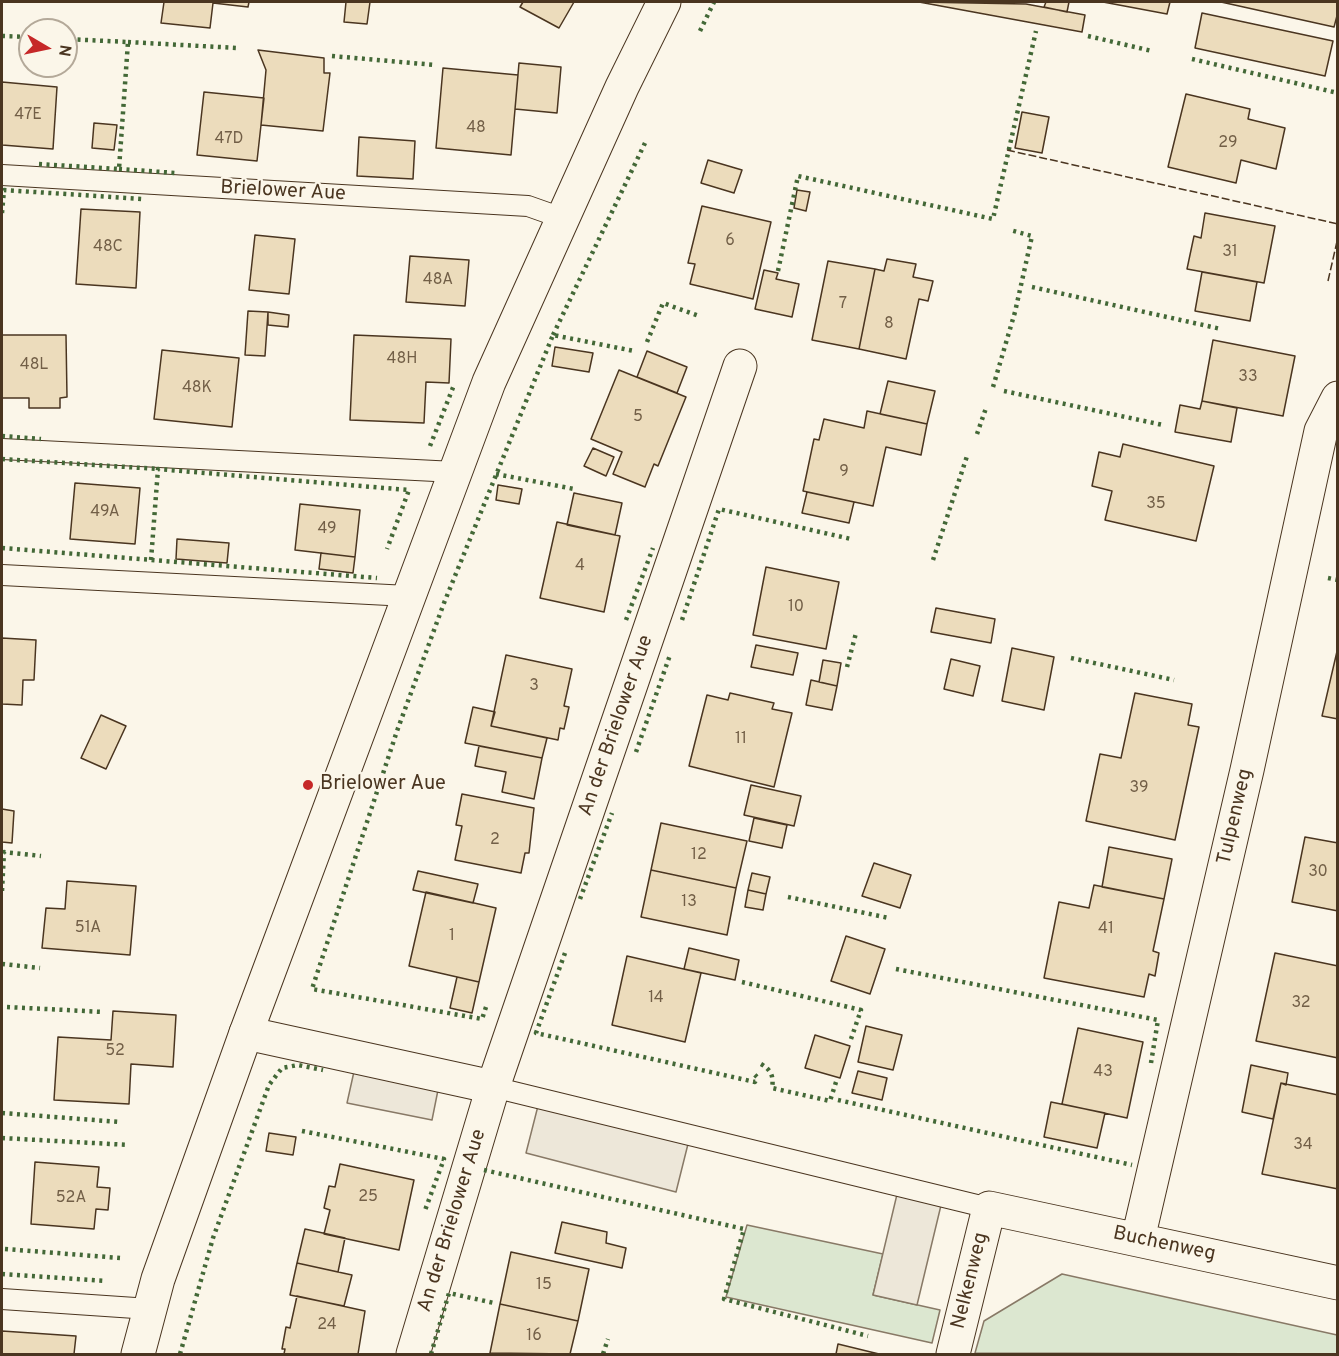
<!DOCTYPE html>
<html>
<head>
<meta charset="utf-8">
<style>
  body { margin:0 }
  #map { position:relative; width:1339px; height:1356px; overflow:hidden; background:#fbf6e9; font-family:Overpass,sans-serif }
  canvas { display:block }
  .frame { position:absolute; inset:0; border:3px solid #4a3520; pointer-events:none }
  .north { position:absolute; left:18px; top:18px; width:60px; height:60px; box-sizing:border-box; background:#fbf6e9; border:2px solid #b4a999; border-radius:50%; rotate:99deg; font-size:16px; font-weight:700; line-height:24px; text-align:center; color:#4a3520 }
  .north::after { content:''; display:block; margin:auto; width:21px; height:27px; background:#c62828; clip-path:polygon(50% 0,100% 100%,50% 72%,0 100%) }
</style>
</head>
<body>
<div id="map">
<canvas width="1339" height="1356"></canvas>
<div class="frame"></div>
<div class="north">N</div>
</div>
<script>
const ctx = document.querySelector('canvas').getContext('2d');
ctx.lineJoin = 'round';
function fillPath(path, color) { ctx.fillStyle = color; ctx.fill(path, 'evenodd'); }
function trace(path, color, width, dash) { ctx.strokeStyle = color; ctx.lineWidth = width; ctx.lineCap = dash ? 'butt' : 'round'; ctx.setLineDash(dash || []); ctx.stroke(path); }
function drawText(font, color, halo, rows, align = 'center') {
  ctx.font = font + ' Overpass,sans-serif'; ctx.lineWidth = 4.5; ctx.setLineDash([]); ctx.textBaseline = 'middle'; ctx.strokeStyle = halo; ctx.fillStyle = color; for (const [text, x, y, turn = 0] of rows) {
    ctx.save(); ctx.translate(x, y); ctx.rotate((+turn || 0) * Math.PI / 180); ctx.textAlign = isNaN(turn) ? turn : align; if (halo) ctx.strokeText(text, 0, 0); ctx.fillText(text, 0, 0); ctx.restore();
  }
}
const green = new Path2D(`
  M747,1225l136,29 -10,41 67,15 -8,33 -206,-46z
  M1062,1274l275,61v19l-362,-1 9,-32z`);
fillPath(green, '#dce7d0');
trace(green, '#887966', 1.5);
const parking = new Path2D(`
  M357,1058l84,17 -9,45 -85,-17z
  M540,1098l150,38 -14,56 -150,-39z
  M899,1186l44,11 -26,108 -44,-10z`);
fillPath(parking, '#ede7d9');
trace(parking, '#887966', 1.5);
const building = new Path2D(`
  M164,2h85l-1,5 -35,-4 -3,25 -49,-5z
  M346,2h24l-3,22 -23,-2z
  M523,2h51l-15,26 -39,-21z
  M919,2l107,2 59,11 -3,17z
  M1046,2h23l-2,10 -23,-5z
  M1103,2h67l-3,12z
  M1221,2h117v10l-4,15z
  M1202,13l131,28 -8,35 -130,-28z
  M258,50l66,8v15h6l-7,58 -62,-6 5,-55z
  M519,63l42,4 -4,46 -42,-4z
  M443,68l75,7 -7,80 -75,-7z
  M2,82l55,5 -4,62 -51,-4z
  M204,92l60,6 -7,63 -60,-6z
  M1186,94l64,15 -2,10 37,9 -9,41 -35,-9 -5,23 -68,-16z
  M1022,112l27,5 -7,36 -27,-5z
  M94,123l23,2 -3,25 -22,-2z
  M359,137l56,4 -2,38 -56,-3z
  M708,160l34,10 -8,23 -33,-10z
  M797,190l13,2 -4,19 -12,-3z
  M702,206l69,16 -18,77 -63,-15 5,-20 -7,-1z
  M81,209l59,3 -4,76 -60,-4z
  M1205,213l70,13 -11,57 -77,-14 7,-33 7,2z
  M255,235l40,4 -6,55 -40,-4z
  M410,256l59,4 -4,46 -59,-4z
  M887,259l29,5 -3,13 20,4 -5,20 -9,-2 -13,60 -47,-10 16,-80 9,2z
  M828,261l47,8 -16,80 -47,-9z
  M764,270l14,3 -2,6 23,5 -7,33 -37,-8z
  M1202,272l55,10 -7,39 -55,-10z
  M248,311l20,1 -3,44 -20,-1z
  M268,312l21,3 -1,12 -20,-2z
  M2,335h64l1,62 -7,1v10h-31v-10h-27z
  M354,335l97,4 -2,44 -23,-1 -2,41 -74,-3z
  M1213,340l82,16 -12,60 -81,-15z
  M555,347l38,6 -4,19 -37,-6z
  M162,350l77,8 -7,69 -78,-8z
  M647,351l40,16 -10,26 -40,-16z
  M619,370l67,27 -28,69 -4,-2 -9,23 -32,-13 9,-22 -31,-13z
  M888,381l47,10 -8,33 -47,-10z
  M1202,401l35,7 -6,34 -56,-10 5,-27 20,4z
  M867,411l60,13 -6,31 -35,-8 -13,59 -70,-15 11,-52 5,1 5,-21 40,9z
  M1123,444l91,22 -18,75 -91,-21 7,-29 -20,-5 7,-34 21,5z
  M593,448l21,9 -8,19 -22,-10z
  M75,483l65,5 -5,56 -65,-5z
  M498,485l24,4 -3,15 -23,-4z
  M807,492l47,10 -5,21 -47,-10z
  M574,493l48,10 -7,32 -48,-10z
  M300,504l60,6 -5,47 -60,-7z
  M557,522l63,14 -16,76 -64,-14z
  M177,539l52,4 -2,20 -51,-4z
  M321,553l34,4 -2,16 -34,-4z
  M766,567l73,15 -13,67 -73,-14z
  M936,608l59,11 -4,24 -60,-11z
  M2,638l34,2 -2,40h-11l-1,25 -20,-1z
  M756,645l42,8 -5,22 -42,-8z
  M1338,647v72l-16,-3z
  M1012,648l42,9 -10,53 -42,-9z
  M506,655l66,14 -8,37 5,1 -5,22 -4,-1 -2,12 -67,-14z
  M951,659l29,7 -7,30 -29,-7z
  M823,660l18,3 -4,23 -18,-4z
  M811,680l26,6 -5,24 -26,-5z
  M730,693l44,10 -2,6 20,4 -18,74 -85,-21 18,-71 21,5z
  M1135,693l57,11 -4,21 11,2 -24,113 -89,-19 14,-67 21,4z
  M473,707l22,5 -4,14 56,12 -5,20 -77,-15z
  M101,715l25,11 -20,43 -25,-11z
  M479,746l63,12 -8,41 -32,-7 4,-20 -31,-6z
  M751,785l50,11 -7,30 -50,-11z
  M462,794l72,14 -5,45h-4l-4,20 -66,-13 7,-34 -6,-1z
  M2,809l12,2 -2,32 -10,-1z
  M754,818l33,7 -5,23 -33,-7z
  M661,823l86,18 -11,47 -85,-18z
  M1305,837l33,6v68l-46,-9z
  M1109,847l63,12 -8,40 -62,-12z
  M874,863l37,12 -11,33 -38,-12z
  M651,870l85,18 -9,47 -86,-18z
  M418,871l60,13 -5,19 -60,-13z
  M752,873l18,4 -4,17 -18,-4z
  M67,881l69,5 -6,69 -88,-7 4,-40 19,1z
  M1094,885l70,14 -11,52 6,2 -4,23 -6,-2 -5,23 -100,-19 15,-76 30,6z
  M748,890l18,4 -3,16 -18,-3z
  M426,892l70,16 -17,74 -70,-16z
  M846,936l39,13 -15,45 -39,-13z
  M689,948l50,12 -4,20 -51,-11z
  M1275,953l63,13v92l-82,-17z
  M627,956l74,17 -16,69 -73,-17z
  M457,977l22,5 -7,31 -22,-5z
  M113,1011l63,4 -3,52 -42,-3 -2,40 -75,-4 4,-63 53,3z
  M866,1026l36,9 -9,35 -35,-8z
  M1078,1028l65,14 -16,76 -65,-14z
  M815,1035l35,11 -10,32 -35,-10z
  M1251,1065l37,8 -2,12 -5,-2 -8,36 -31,-7z
  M858,1071l29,7 -5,22 -30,-7z
  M1281,1083l57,12v94l-76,-15z
  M1051,1102l54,11 -8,35 -53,-11z
  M269,1133l27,4 -3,18 -27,-4z
  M35,1162l64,5 -2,20 13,1 -2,22 -12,-1 -2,20 -63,-5z
  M340,1164l74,16 -15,70 -75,-16 6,-24 -6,-2 5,-22 6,1z
  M562,1222l45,10 -1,11 20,5 -4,20 -67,-15z
  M305,1229l40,9 -7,34 -41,-9z
  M511,1252l78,17 -11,52 -78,-17z
  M297,1263l55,12 -8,31 -54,-11z
  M297,1296l68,15 -7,43h-74l1,-5h-3l4,-22 4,1z
  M500,1304l78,17 -8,33 -80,-1z
  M2,1331l74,5 -2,18h-72z
  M838,1344l41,10h-43z`);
fillPath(building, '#ecdcbc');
trace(building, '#4a3520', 1.5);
const service = new Path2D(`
  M2,175l526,31 34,12
  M2,449l453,23
  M2,575l406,21
  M493,1087l496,121
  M2,1299l148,10`);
const minor = new Path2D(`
  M246,1033l247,54
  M1138,1239l109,-469 74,-339 17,-33
  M413,1354l80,-267 247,-721
  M953,1354l36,-146 349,75`);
const tertiary = new Path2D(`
  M138,1354l20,-75 88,-246 243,-651 133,-295 42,-85`);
trace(service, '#4a3520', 22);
trace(minor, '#4a3520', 35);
trace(tertiary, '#4a3520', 35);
trace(service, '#fbf6e9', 20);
trace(minor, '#fbf6e9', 33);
trace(tertiary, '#fbf6e9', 33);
trace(new Path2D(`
  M700,31l14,-29
  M2,36l28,1
  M1088,36l64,15
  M128,42l109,6
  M332,56l103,9
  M1192,59l146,34
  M39,164l80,5 9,-127 -62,-3
  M119,169l57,4
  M2,213l2,-23 138,9
  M778,271l20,-95 195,43 43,-188
  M1032,287l189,42
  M553,335l92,-192
  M647,342l16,-39 36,13
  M993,387l22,-75 17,-76 -22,-6
  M1004,391l159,34
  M977,434l9,-26
  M2,436l39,3
  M430,446l24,-61
  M2,459l156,10
  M496,474l78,15
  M2,548l375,30
  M151,560l7,-91 251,21 -22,59
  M933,560l35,-107
  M1328,578l10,2
  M626,620l27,-72
  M682,620l37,-111 132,30
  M1071,658l103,22
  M847,667l9,-34
  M636,752l34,-97
  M2,891l2,-39 37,4
  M788,897l101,21
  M580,899l32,-86
  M565,953l-29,80 219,49 2,-5 -3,-3
  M2,964l38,4
  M896,969l262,51 -7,43
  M742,982l119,28 -10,29
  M7,1007l97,5
  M486,1007l-4,12 -170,-30 85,-258 47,-128 109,-268 81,16
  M761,1064c10,6 13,12 11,24l58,13 6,-19
  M838,1100l294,65
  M2,1113l118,9
  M302,1131l142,28 -20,54
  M2,1138l127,7
  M484,1170l260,59 -20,70 144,37
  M5,1249l115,9
  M2,1274l104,7
  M180,1354l33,-116 56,-153 13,-17 16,-3 25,5
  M431,1354l18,-61 45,10
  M603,1354l5,-15`), '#436837', 4.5, [3, 4.5]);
trace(new Path2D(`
  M1007,150l331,74
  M1328,281l10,-44`), '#4a3520', 1.5, [8, 3]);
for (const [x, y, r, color] of [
  [308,785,6,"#c62828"]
]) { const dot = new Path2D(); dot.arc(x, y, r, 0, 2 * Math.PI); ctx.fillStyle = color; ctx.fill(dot); trace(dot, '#fbf6e9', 2); }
drawText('16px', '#725f47', null, [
  ["47E",28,116],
  ["48",476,129],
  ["47D",229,140],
  ["29",1228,144],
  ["6",730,242],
  ["48C",108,248],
  ["31",1230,253],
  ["48A",438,281],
  ["7",843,305],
  ["8",889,325],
  ["48H",402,360],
  ["48L",34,366],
  ["33",1248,378],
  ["48K",197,389],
  ["5",638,418],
  ["9",844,473],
  ["35",1156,505],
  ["49A",105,513],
  ["49",327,530],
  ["4",580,567],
  ["10",796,608],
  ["3",534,687],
  ["11",741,740],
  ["39",1139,789],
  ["2",495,841],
  ["12",699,856],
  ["30",1318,873],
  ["13",689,903],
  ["51A",88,929],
  ["41",1106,930],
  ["1",452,937],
  ["14",656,999],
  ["32",1301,1004],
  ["52",115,1052],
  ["43",1103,1073],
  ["34",1303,1146],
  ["25",368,1198],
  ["52A",71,1199],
  ["15",544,1286],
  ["24",327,1326],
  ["16",534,1337]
]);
drawText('20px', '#4a3520', '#fbf6e9', [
  ["Brielower Aue",283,192,3],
  ["An der Brielower Aue",617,726,-71],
  ["Tulpenweg",1236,817,-77],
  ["An der Brielower Aue",453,1221,-73],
  ["Buchenweg",1164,1245,12],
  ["Nelkenweg",971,1281,-76]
]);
drawText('20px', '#4a3520', '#fbf6e9', [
  ["Brielower Aue",320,785]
], 'left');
</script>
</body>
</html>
